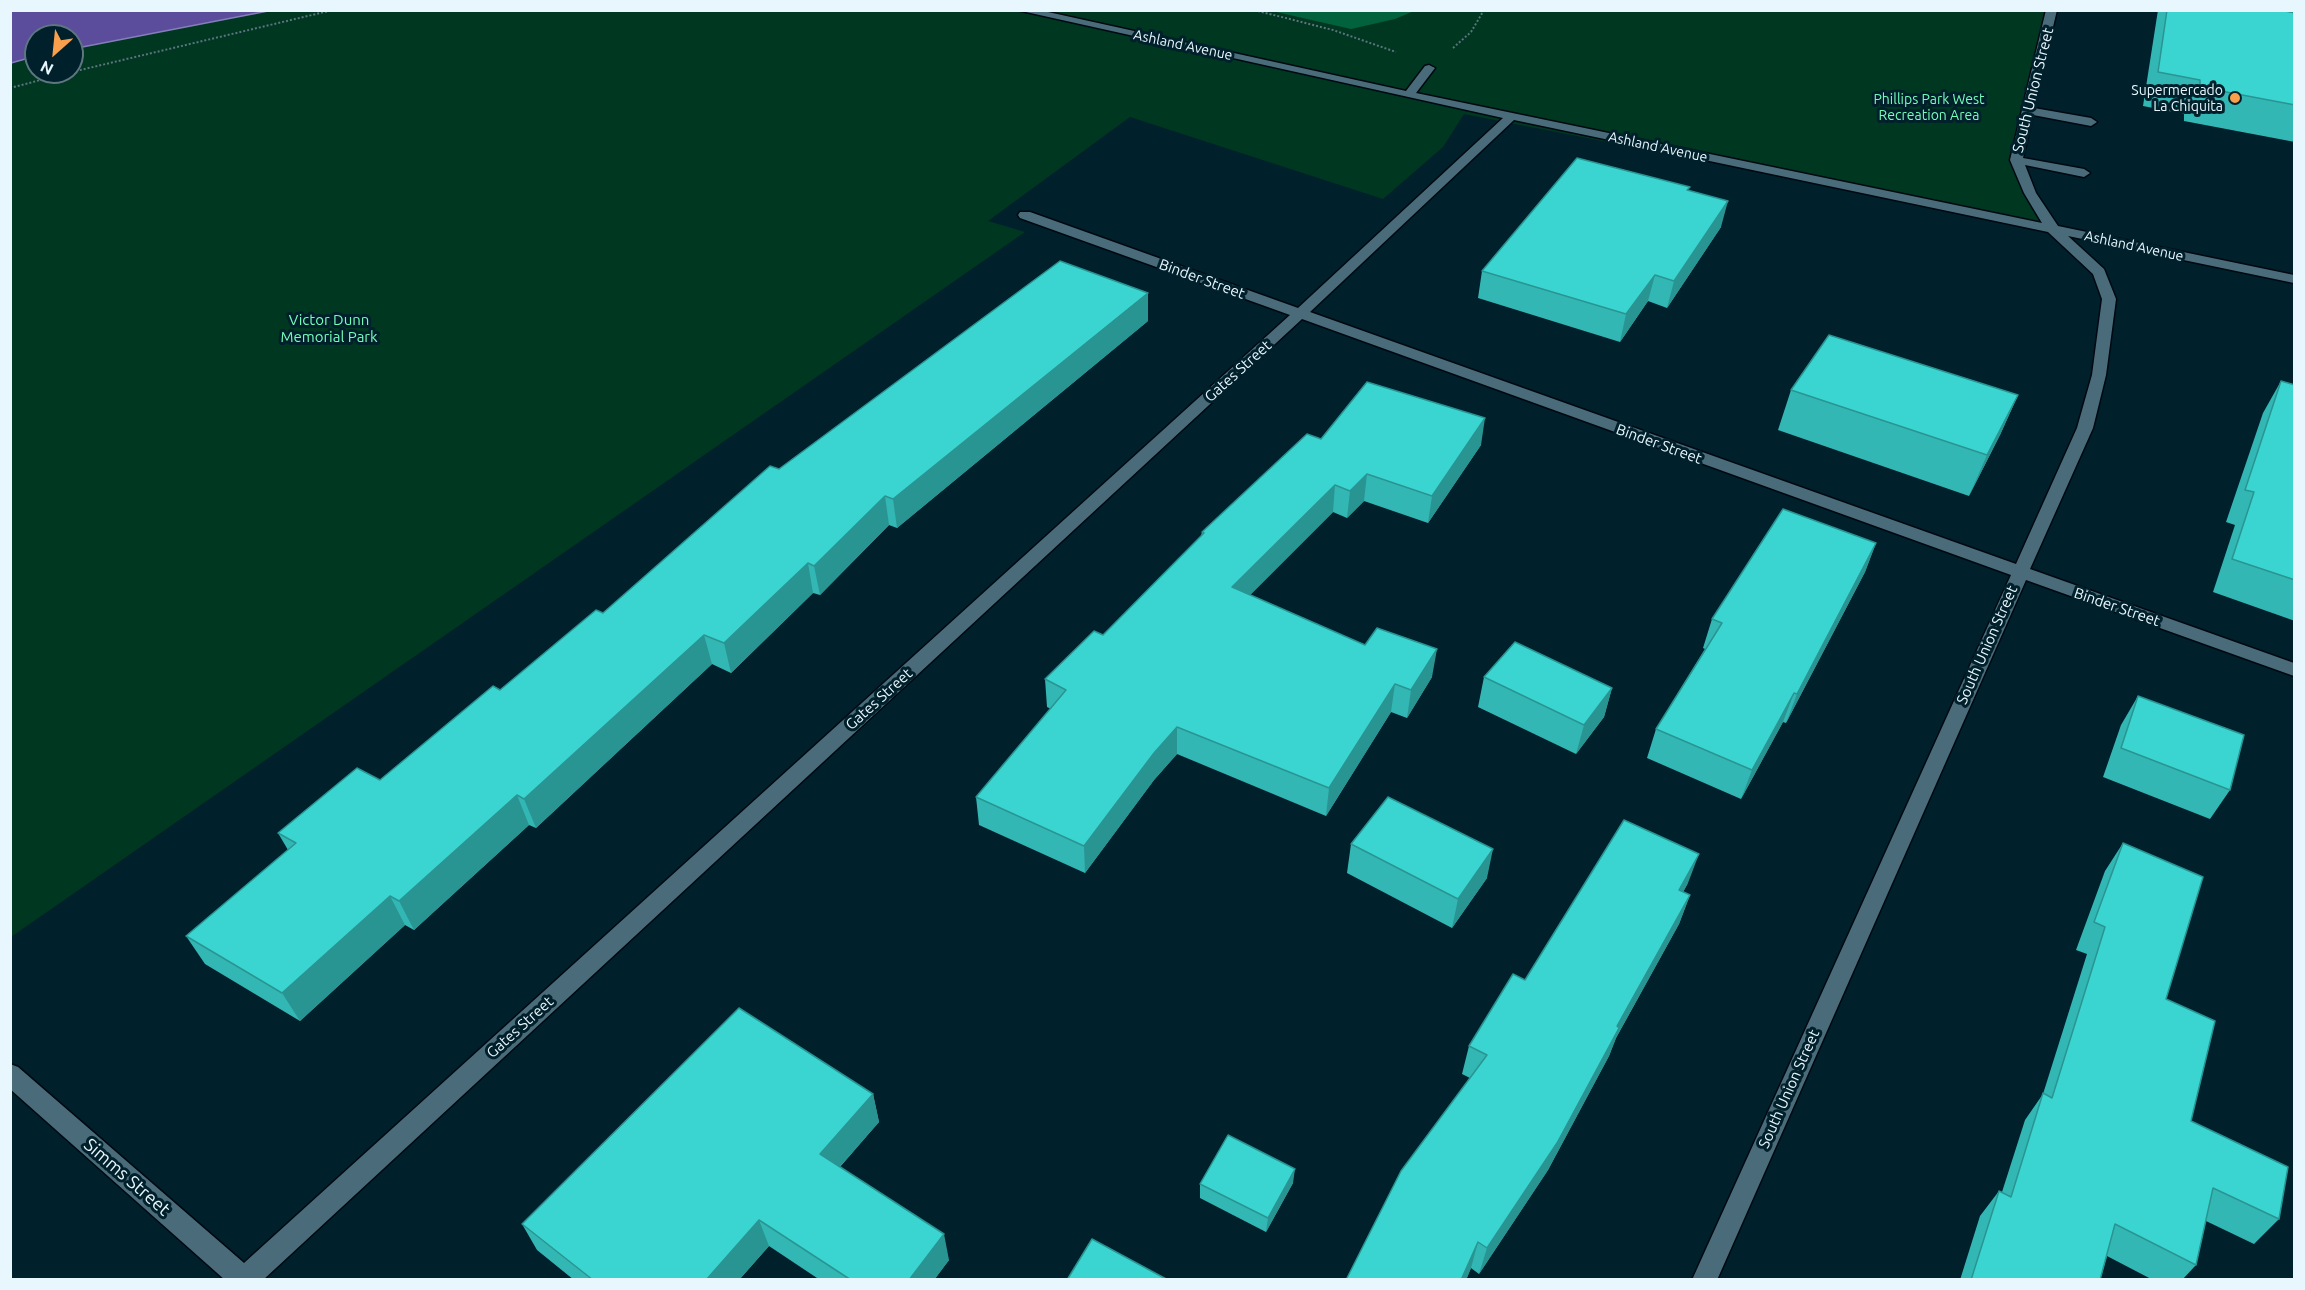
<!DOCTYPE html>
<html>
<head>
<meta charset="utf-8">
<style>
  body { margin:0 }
  #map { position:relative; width:2305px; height:1290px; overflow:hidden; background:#00202c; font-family:Ubuntu,sans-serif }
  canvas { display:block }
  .frame { position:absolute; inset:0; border:12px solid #e8f7fd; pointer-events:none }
  .north { position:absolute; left:24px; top:24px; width:60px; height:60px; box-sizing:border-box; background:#00202c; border:2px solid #5d7680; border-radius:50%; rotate:207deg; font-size:16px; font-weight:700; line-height:24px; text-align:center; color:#e8f7fd }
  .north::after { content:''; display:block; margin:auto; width:21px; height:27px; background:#f8a04b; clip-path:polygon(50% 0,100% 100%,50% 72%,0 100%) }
</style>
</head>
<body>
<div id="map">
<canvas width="2305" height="1290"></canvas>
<div class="frame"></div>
<div class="north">N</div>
</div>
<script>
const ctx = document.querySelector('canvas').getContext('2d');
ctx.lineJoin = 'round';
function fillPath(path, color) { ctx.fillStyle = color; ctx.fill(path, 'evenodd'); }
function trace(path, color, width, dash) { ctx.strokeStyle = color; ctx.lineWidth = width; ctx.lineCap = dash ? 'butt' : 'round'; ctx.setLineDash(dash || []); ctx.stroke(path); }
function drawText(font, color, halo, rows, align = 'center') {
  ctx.font = font + ' Ubuntu,sans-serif'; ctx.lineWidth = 6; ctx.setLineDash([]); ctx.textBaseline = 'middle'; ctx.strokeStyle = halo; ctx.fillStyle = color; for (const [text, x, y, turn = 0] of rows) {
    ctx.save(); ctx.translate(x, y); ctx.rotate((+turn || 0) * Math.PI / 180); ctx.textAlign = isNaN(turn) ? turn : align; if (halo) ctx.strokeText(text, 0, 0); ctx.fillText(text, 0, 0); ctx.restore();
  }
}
fillPath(new Path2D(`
  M268,10l1784,1 -36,148 37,70 -589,-115 -21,33 -60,52 -253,-82 -142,104 37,11 -1014,705v-874l25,-7v16h36v-23z`), '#003720');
fillPath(new Path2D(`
  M1272,11h142l-19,8 -44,10z`), '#02623e');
const water = new Path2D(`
  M11,10h257v1l-196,38v-13h-36v20l-25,7z`);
fillPath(water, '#5b4c9c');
trace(water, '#857fb9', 1.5);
const minor = new Path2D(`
  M1017,10h22l367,81 19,-25 4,-1 6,3 -19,25 626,130 -18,-30 -14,-33 36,-150h11l-23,98 57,10 6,4 -6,4 -58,-11 -10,43 61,11 6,4 -6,4 -59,-12 11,28 22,33 236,49v8l-226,-47 36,33 12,30 -10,76 -13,53 -63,141 264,94v13l-268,-96 -309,700h-25l319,-705 -709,-256 -1039,961h-38l-215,-191v-25l8,3 226,196 1046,-948 -270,-97 -2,-3 2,-3h10l268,96 205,-190zM1514,120l534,112 45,42 9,25 -10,76 -15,53 -61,136 -706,-252z`);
trace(minor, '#000911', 3);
trace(new Path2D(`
  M1254,10l79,20 63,22
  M1453,48l18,-16 13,-22
  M72,72l261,-62
  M10,88l61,-16`), '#5b747e', 2, [2, 2]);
fillPath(minor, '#4a6c7a');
fillPath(new Path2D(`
  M2158,10h122l15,3v129l-111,-21v-7l-41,-8z
  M1689,191l32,36 -54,81 -19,-7 -28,41 -142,-44 4,-27z
  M1148,321l-251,207 -8,-3 -69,70 -7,-2 -82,80 -19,-9 -176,164 -7,-3 -115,105 -9,-5 -105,96 -95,-57 -19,-28 102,-86 -10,-17 102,-53 223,-167 176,-144z
  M2281,381l14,4v236l-82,-29 22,-67 -9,-3 37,-109z
  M1791,390l227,5 -18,40 -31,61 -191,-66z
  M1321,439l160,6 -53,78 -64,-22 -17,17 -14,-6 -83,83 182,82 -25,41 -16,-6 -65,104 -149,-62 -23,26 -69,93 -106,-48 -3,-28 75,-88 -4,-2 -2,-28 58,-44 98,-99 1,-4z
  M1876,543l-11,29 -79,151 -3,-1 -42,77 -94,-41 9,-29 49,-80 -2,-1 9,-29z
  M1484,677l128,11 -8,29 -28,37 -98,-47z
  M2138,696l92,94 -20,29 -107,-42 18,-52z
  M2123,843l43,156 25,122 88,98 -25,25 -48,-23 -10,44 -14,15h-29l-46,-24 -7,24h-140l20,-64 19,-25 3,1 23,-72 18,-26 44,-140 -11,-4 29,-79z
  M1351,844l136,34 -35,50 -105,-55z
  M1688,883l-5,9 7,3 -11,29 -63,114 -7,18 -61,114 -69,104 -8,-6 -5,12h-120l124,-202 -8,-4 7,-28 56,-66z
  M873,1094l6,28 -39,45 109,93 -15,20h-114l-51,-34 -30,34h-165l-37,-30 -15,-26z
  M1293,1183l-27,49 -66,-34v-14z`), '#33b7b4');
fillPath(new Path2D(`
  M1728,201l-7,26 -54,81 7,-27z
  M1655,275l-7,26 -28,41 6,-28z
  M1148,293v28l-251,207 -4,-29z
  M2018,395l-18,40 -31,61 18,-41z
  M1485,418l-4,27 -53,78 4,-27z
  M1367,474l-3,27 -17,17 3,-27z
  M1335,485l-2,27 -102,102 1,-27z
  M885,496l4,29 -69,70 -6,-29z
  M1876,543l-11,29 -79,151 11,-29z
  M808,563l5,30 -82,80 -7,-30z
  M704,635l8,29 -176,164 -12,-29z
  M1437,649l-5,28 -25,41 4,-28z
  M1395,684l-4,28 -65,104 3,-28z
  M1612,688l-8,29 -28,37 8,-29z
  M1794,693l-11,29 -42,77 11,-29z
  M1177,727v27l-23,26 -69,93 -1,-27 70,-93z
  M517,795l12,30 -115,105 -15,-29z
  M1493,849l-6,29 -35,50 6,-29z
  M1699,854l-11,29 -20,36 11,-29z
  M1690,895l-11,29 -63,114 -7,18 -61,114 -69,104 8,-26 130,-222z
  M390,896l15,29 -105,96 -18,-28z
  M873,1094l6,28 -52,59 -7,-27z
  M1295,1169l-2,14 -27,49 2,-14z
  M759,1220l10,26 -30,34h-33z
  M944,1234l5,26 -15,20h-25z
  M1478,1242l-7,26 -5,12h-5z`), '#299592');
const building = new Path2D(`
  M2167,10h113l15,3v92l-95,-18v-7l-42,-8z
  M1577,158l113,29 -3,3 41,11 -54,80 -19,-6 -29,39 -144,-43z
  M1060,261l88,32 -255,206 -8,-3 -71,70 -6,-3 -84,80 -20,-8 -180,164 -7,-4 -118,106 -9,-5 -108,97 -96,-57 110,-93 -18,-10 79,-65 23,12 113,-94 7,4 96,-80 7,3 167,-147 9,3z
  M1829,335l189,60 -31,60 -196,-65z
  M2281,381l14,4v195l-63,-21 22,-67 -9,-2z
  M1367,382l118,36 -53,78 -65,-22 -17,17 -15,-6 -103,102 133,58 12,-17 60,21 -26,41 -16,-6 -66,104 -152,-61 -23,26 -70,93 -108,-49 90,-107 -21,-11 49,-48 9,4 101,-102 -2,-1 105,-98 14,5z
  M1783,509l93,34 -79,151 -3,-1 -42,77 -96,-41 66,-106 -10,-4z
  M1515,642l97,46 -28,37 -100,-48z
  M2138,696l106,39 -14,55 -109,-42z
  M1388,797l105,52 -35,50 -107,-55z
  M1624,820l75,34 -20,36 11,5 -73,131 2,2 -62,115 -70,105 -9,-6 -17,38h-115l55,-109 86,-116 -18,-9 44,-72 12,6z
  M2123,843l80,34 -37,122 49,22 -24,100 97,46 -9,52 -66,-31 -17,77 -81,-41 -15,56h-129l28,-89 12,6 32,-104 9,5 53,-171 -11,-5z
  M739,1008l134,86 -53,60 124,80 -35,46h-58l-92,-60 -53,60h-113l-71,-56z
  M1228,1135l67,34 -27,49 -68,-34z
  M1092,1239l76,41h-101z`);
fillPath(building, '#3bd5d1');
trace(building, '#299592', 1.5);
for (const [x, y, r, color] of [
  [2235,98,6,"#f8a04b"]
]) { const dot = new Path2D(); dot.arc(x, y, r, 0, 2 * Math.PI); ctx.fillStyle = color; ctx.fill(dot); trace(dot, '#00202c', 2); }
drawText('14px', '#e8f7fd', '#00202c', [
  ["Ashland Avenue",1183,45,12],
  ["Ashland Avenue",1658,147,12],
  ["Ashland Avenue",2134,246,12]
]);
drawText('14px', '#e8f7fd', '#00202c', [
  ["Supermercado",2223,90],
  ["La Chiquita",2223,106]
], 'right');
drawText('14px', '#75feba', '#00202c', [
  ["Phillips Park West",1929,99],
  ["Recreation Area",1929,115]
]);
drawText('15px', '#e8f7fd', '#00202c', [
  ["South Union Street",2033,90,-76],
  ["Binder Street",1202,279,20],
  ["Gates Street",1238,371,-42],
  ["Binder Street",1659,444,20],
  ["Binder Street",2117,607,19],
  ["South Union Street",1987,645,-66],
  ["Gates Street",879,699,-42],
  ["Gates Street",520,1027,-42],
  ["South Union Street",1789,1089,-66]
]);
drawText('15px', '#75feba', '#00202c', [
  ["Victor Dunn",329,320],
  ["Memorial Park",329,337]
]);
drawText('18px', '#e8f7fd', '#00202c', [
  ["Simms Street",127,1177,41]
]);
</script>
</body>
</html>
